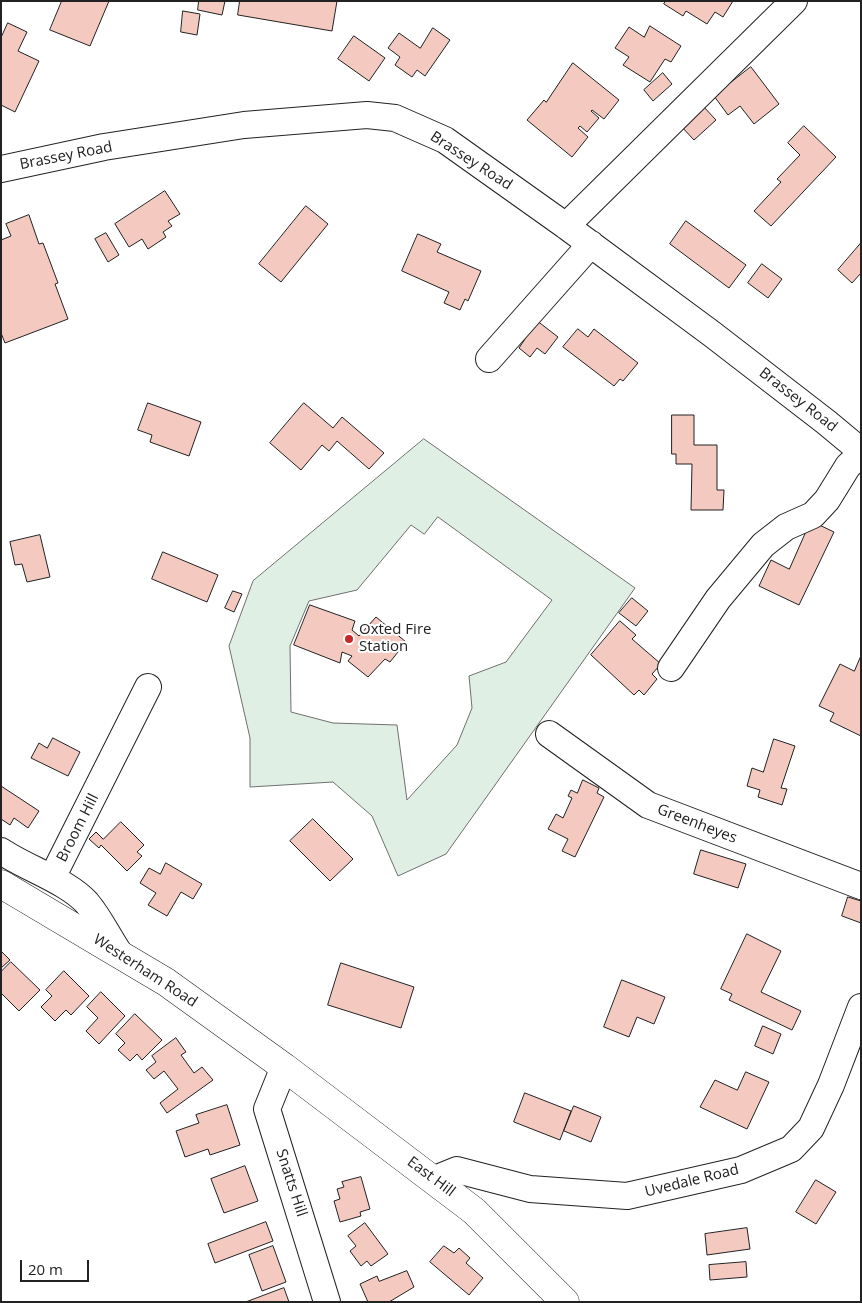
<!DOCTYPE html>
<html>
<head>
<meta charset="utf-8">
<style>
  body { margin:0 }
  #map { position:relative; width:862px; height:1303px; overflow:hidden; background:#fff; font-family:"Open Sans",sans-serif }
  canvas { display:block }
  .frame { position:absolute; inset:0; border:2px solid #222; pointer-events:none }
  .scale { position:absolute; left:20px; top:1260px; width:69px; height:22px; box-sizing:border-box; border:2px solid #222; border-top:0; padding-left:6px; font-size:15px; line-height:18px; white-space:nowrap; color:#222; -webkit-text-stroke:4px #fff; paint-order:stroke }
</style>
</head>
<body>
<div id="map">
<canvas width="862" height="1303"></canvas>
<div class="frame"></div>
<div class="scale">20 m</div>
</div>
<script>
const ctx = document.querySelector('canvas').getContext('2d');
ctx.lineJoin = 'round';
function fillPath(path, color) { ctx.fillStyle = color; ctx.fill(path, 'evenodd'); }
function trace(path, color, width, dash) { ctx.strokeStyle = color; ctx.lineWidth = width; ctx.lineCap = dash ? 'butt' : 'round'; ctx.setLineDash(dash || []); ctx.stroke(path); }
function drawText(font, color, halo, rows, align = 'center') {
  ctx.font = font + ' "Open Sans",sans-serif'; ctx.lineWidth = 4; ctx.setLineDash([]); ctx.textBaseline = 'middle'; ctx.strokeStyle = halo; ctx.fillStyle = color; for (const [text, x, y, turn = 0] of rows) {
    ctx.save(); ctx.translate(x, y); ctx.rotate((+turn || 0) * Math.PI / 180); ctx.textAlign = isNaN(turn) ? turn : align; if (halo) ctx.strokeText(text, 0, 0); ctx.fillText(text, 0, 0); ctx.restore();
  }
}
const green = new Path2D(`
  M424,439l211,149 -189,266 -48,22 -26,-60 -39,-34 -83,5v-49l-21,-92 24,-65zM438,517l114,83 -46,62 -37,14 3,32 -15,37 -50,55 -10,-75 -64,-2 -42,-11 -1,-66 19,-45 48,-11 54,-65 13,9z`);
fillPath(green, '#e0efe3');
trace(green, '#6f6f6f', 1);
const building = new Path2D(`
  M62,1h47l-19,45 -40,-16z
  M199,1h26l-3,14 -24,-5z
  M240,1h97l-5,30 -94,-16z
  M666,1h67l-10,16 -8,-5 -8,12 -21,-13 -3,5 -19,-12z
  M183,11l17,3 -3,21 -16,-3z
  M8,23l19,9 -9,19 21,10 -24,51 -14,-7v-67z
  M650,26l31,20 -10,16 -6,-3 -15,23 -27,-17 6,-8 -14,-9 14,-21 15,10z
  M433,28l17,12 -25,36 -8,-6 -5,7 -17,-12 5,-8 -12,-9 11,-15 21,15z
  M354,36l31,22 -16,23 -31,-22z
  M573,63l46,37 -15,19 -12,-9 -1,1 8,7 -12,14 -7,-6 -2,2 10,9 -16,20 -45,-37 17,-20 2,2z
  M751,67l28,37 -25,20 -14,-18 -12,9 -14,-19z
  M663,73l9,11 -19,17 -9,-11z
  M702,105l14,15 -22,20 -14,-15z
  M804,126l32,31 -65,69 -17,-15 27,-29 -4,-3 23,-24 -12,-12z
  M165,191l15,23 -12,7 4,5 -9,6 3,5 -18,12 -6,-10 -13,8 -14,-23z
  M306,206l22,18 -47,58 -22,-18z
  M29,215l10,29 4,-1 15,40 -3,1 13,35 -63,24 -4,-10v-93l10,-4 -5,-12z
  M686,221l60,44 -17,23 -59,-44z
  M106,233l13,22 -11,7 -13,-23z
  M418,234l23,10 -4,8 44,19 -13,30 -3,-2 -5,11 -16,-7 5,-11 -47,-21z
  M861,243v30l-9,10 -14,-13z
  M762,264l20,15 -14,19 -20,-15z
  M536,320l22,17 -13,17 -8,-6 -7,9 -11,-9 6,-9 -3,-2z
  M578,329l10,8 6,-8 44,34 -15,18 -3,-2 -6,7 -51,-39z
  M148,403l53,19 -12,34 -39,-14 2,-7 -14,-5z
  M304,403l29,25 9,-11 42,36 -15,16 -32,-28 -8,10 -7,-6 -21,25 -31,-27z
  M672,415h22v30h23v45h7l-1,20h-32l1,-46h-16v-10h-4z
  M811,521l23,11 -35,73 -40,-19 12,-26 18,9z
  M40,535l10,42 -23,5 -5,-18 -7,1 -5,-23z
  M163,552l55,23 -11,27 -55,-23z
  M233,591l9,3 -8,18 -9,-4z
  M632,598l16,13 -12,15 -17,-13z
  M310,605l45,16 -3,9 7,6 17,-19 30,25 -16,20 -5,-3 -17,18 -20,-16 4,-5 -10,-4 -2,11 -46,-18z
  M620,621l16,14 -4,4 29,25 -9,10 5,5 -13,16 -5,-5 -5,5 -43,-40z
  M861,656v80l-31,-15 4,-8 -15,-7 21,-42 14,7z
  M53,738l27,14 -12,24 -37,-18 8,-15 8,5z
  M774,739l21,7 -14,42 6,1 -5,16 -24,-8 2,-7 -13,-4 5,-18 11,4z
  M583,780l16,8 -2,5 7,4 -29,60 -13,-6 6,-12 -20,-10 8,-15 7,4 9,-20 -4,-2 3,-6 6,3z
  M1,786l38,25 -11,17 -14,-10 -4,7 -9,-6z
  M313,819l40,40 -23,22 -40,-40z
  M121,822l23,23 -7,7 5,4 -15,15 -26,-26 -2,3 -10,-9 7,-7 7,7z
  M701,850l45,14 -8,24 -44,-14z
  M166,863l36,21 -9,15 -12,-7 -14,24 -19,-11 8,-12 -16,-10 9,-15 11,6z
  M848,897l13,4v22l-19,-7z
  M747,934l34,17 -20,41 40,19 -9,19 -63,-30 3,-6 -11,-5z
  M1,951l9,9 -9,8z
  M11,962l29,28 -21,21 -18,-18v-21z
  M341,963l73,24 -13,41 -73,-23z
  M64,971l25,25 -18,19 -5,-5 -11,11 -14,-14 11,-11 -6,-6z
  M622,980l43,17 -11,27 -17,-7 -8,20 -25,-10z
  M101,992l24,24 -26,28 -13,-13 12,-13 -11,-11z
  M135,1014l27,26 -20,20 -5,-6 -7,7 -12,-11 7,-7 -9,-9z
  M763,1026l18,8 -8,20 -18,-8z
  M176,1038l10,14 -5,3 13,18 8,-6 11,13 -46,33 -7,-10 18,-14 -14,-18 -10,8 -8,-9 10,-8 -4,-6z
  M746,1072l23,10 -22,47 -47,-22 15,-27 22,10z
  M525,1093l46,18 -11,29 -46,-18z
  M227,1105l13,40 -30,10 -2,-6 -23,8 -9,-26 23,-8 -3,-8z
  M574,1106l27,11 -10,25 -27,-11z
  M245,1166l13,35 -34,12 -13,-34z
  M361,1177l9,32 -10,3 1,4 -21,6 -6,-21 6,-2 -3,-10 7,-2 -2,-5z
  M816,1180l20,12 -20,32 -20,-12z
  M266,1222l7,19 -58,22 -7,-19z
  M365,1223l23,31 -17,12 -4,-5 -6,5 -11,-15 6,-5 -8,-10z
  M747,1228l3,21 -43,6 -2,-21z
  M273,1246l13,36 -24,9 -13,-36z
  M444,1246l10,7 5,-5 11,10 -4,5 17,15 -14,17 -39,-33z
  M746,1262l1,15 -37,3 -1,-15z
  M407,1271l7,16 -25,15h-21l-8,-18 17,-8 2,5z
  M284,1288l5,14h-43z`);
fillPath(building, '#f3c9c0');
trace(building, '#222', 1);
const minor = new Path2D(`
  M1,169l103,-22 140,-22 123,-10 28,3 50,22 121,86 146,108 114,88 35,29
  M566,226l228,-225
  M489,359l102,-115
  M671,668l47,-69 45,-54 23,-18 27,-12 14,-15 21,-34 13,-12
  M549,734l99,71 213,81
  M1,851c25,17 66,30 86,52 12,14 21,33 31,48
  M52,878l96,-191
  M284,1067l-17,42 60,193
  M435,1179l22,-9 73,19 97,7 114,-26 50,-21 20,-21 20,-43 30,-78`);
const major = new Path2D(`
  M1,884l165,98 118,85 190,144 91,91`);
trace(minor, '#222', 28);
trace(major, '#222', 29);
trace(minor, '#fff', 26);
trace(major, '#fff', 28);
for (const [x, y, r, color] of [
  [349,639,5,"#c62828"]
]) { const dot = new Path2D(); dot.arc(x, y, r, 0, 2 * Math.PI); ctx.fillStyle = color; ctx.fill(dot); trace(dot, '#fff', 2); }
drawText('15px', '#222', '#fff', [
  ["Brassey Road",66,156,-11],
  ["Brassey Road",471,161,33],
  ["Brassey Road",798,400,38],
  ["Greenheyes",697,824,21],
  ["Broom Hill",78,828,-63],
  ["Westerham Road",145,971,33],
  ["East Hill",431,1177,37],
  ["Uvedale Road",692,1181,-14],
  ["Snatts Hill",291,1183,72]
]);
drawText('15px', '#222', '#fff', [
  ["Oxted Fire",359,630],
  ["Station",359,647]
], 'left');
</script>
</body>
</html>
